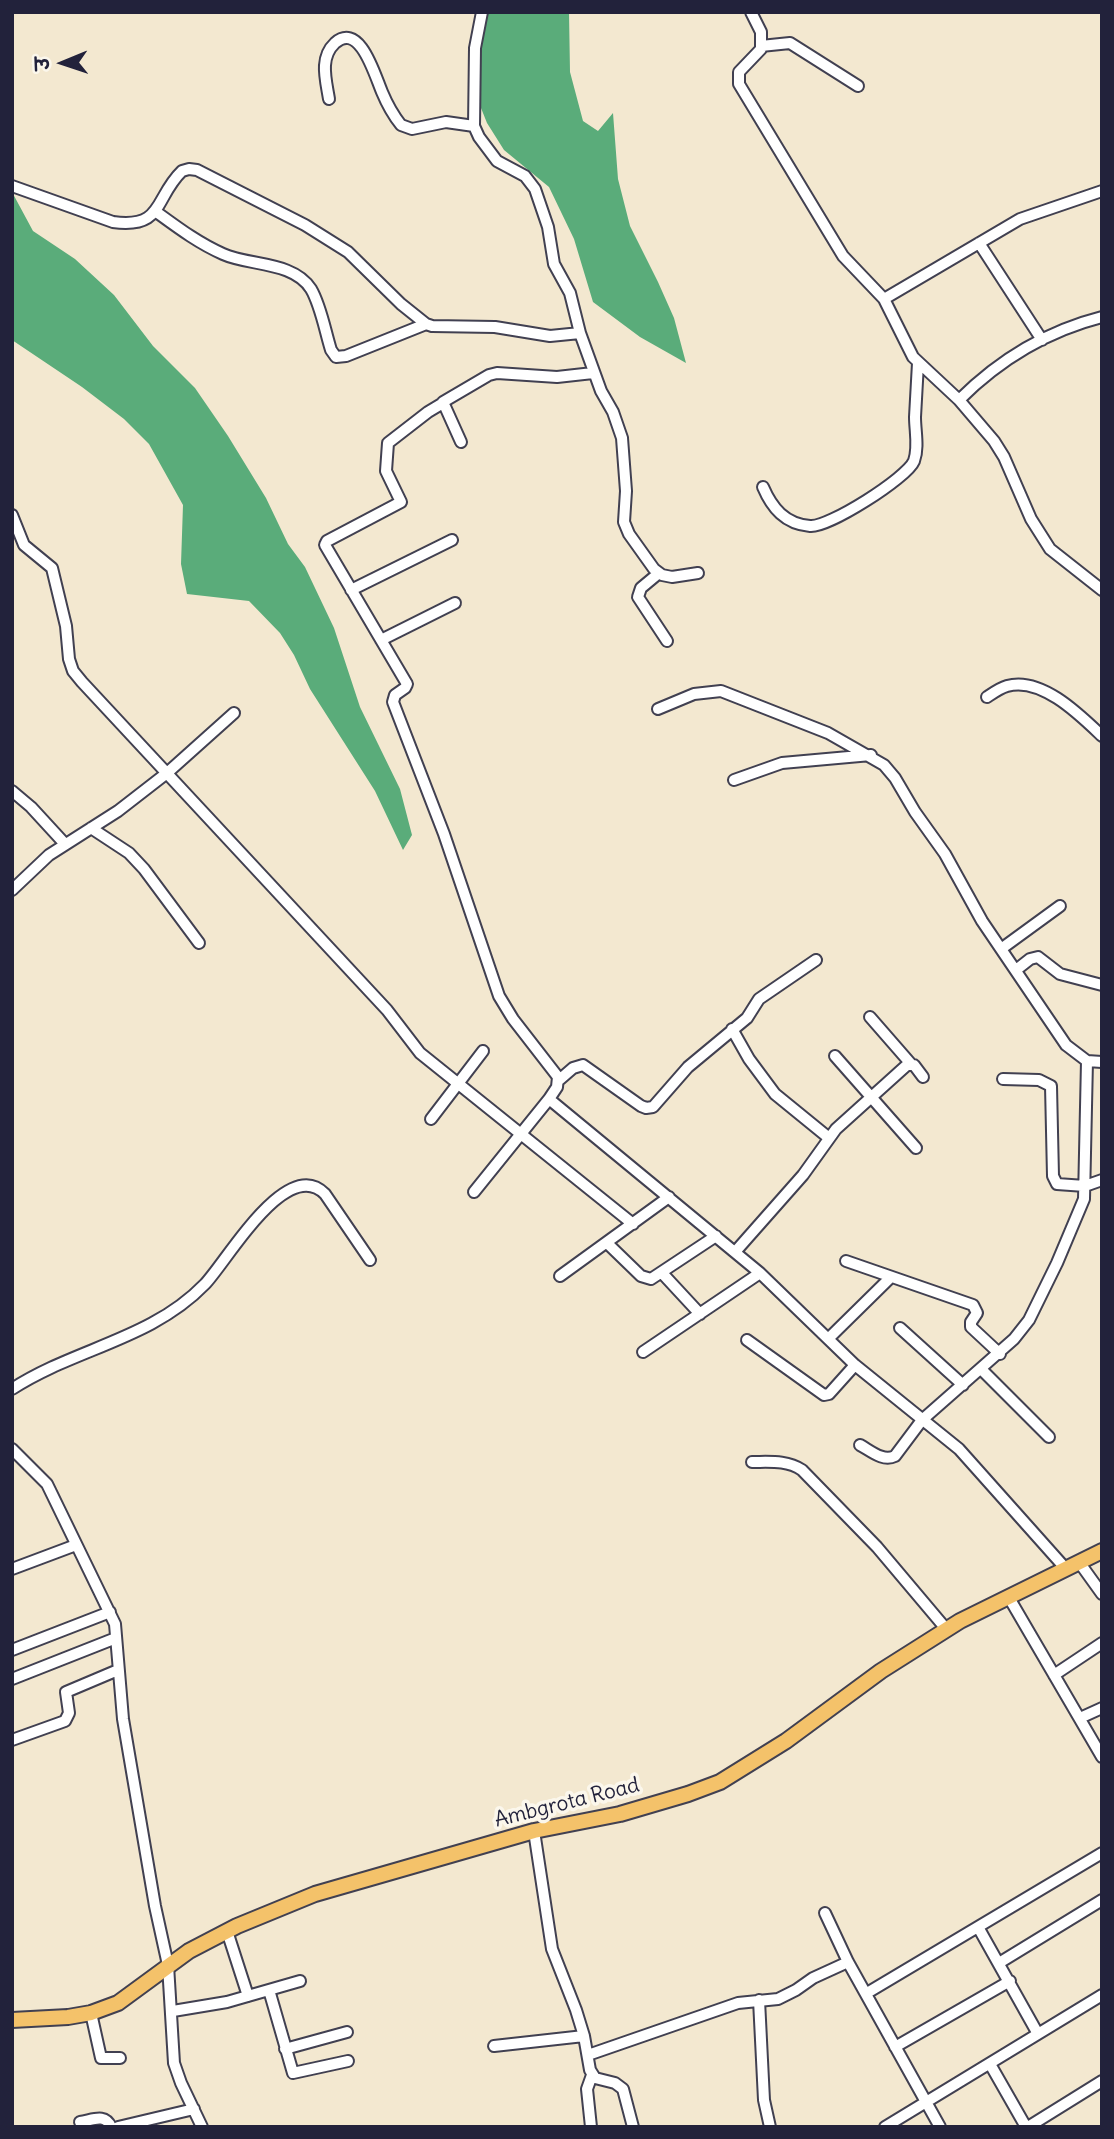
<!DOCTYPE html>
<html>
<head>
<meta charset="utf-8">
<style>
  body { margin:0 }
  #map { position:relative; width:1114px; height:2139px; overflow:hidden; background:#f3e8d0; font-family:Delius,"Playpen Sans Deva",sans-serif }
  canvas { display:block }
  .frame { position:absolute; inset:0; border:14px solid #22223b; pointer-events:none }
  .north { position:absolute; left:28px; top:28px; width:70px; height:70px; -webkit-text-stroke:5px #fbf7ec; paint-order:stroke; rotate:268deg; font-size:19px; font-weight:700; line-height:28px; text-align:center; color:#22223b }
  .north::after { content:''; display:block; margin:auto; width:24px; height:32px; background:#22223b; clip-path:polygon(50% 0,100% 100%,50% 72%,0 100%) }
</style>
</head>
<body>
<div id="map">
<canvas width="1114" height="2139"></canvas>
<div class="frame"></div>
<div class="north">उ</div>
</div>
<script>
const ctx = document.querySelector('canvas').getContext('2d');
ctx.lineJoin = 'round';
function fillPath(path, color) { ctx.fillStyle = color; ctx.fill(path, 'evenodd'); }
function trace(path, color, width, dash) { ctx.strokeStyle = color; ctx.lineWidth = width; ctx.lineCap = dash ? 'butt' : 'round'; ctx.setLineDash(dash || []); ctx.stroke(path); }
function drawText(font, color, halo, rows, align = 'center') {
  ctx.font = font + ' Delius,sans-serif'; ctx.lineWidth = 7; ctx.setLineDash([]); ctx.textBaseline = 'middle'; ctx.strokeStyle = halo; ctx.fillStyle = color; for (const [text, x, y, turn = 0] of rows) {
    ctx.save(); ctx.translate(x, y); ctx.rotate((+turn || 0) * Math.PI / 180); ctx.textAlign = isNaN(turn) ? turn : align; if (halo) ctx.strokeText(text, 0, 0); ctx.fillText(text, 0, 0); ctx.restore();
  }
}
fillPath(new Path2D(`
  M479,12h90l1,60 13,49 15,10 15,-18 5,66 12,47 28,56 16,36 12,45 -46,-26 -47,-35 -19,-63 -25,-52 -45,-37 -17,-27 -8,-20z
  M12,192l21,39 42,28 39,36 39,51 42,42 33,48 38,62 22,46 17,23 29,61 26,79 40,82 12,46 -9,15 -28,-59 -65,-102 -16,-34 -14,-22 -31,-32 -62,-7 -6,-30 2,-59 -34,-61 -25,-25 -42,-32 -70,-47z`), '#5aac7a');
const minor = new Path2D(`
  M482,12l-7,36 -1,78 5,11 18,24 28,15 10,13 13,38 6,37 16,29 10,40
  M751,12l10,20v17l-22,23v12l104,172 41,43 29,58 46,43 35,41 10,16 27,62 19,30 52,41
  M761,46l29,-3 68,43
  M329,99c-3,-19 -10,-41 6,-56 25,-22 40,33 47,49 5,12 11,23 19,33l11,4 34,-7 28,4
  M12,186l101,36c51,7 41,-24 69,-51l7,-2 8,1 108,55 43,27 53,52 25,20 6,2 63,1 55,9 30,-3 21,58 12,21 9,26 4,53 -2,31 5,12 25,35 8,6 10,2 26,-4
  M155,211c22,16 43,32 68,43 26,12 70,7 88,35 10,17 14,42 20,61l5,7 10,-1 80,-32
  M979,243l63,97
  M884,299l136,-80 82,-28
  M959,400c39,-39 88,-69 143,-83
  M443,403l-15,9 -40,31 -2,28 15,31 -74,39 -2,4 82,139 -2,4 -10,7 -2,7 51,132 55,162 14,23 45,58 -1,10 -8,12 -75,93
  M461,442l-18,-40 46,-27 8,-2 60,4 36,-4
  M763,487c9,21 22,37 47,39 18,2 97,-48 104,-65 5,-14 1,-30 1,-44 1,-18 2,-36 3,-54
  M12,515l12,30 28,23 14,58 3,33 4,12 9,11 305,328 33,43 213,171
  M659,573l-18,15 -3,9 29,44
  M351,590l101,-50
  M381,640l74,-37
  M987,697c6,-4 13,-9 20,-11 34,-10 73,29 95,50
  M658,709l36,-15 27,-3 107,42 56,32 11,13 20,34 30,42 37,67 84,124 21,16 15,1
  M734,780l48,-17 89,-8
  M12,791l19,16 34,37
  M91,828l38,25 15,16 55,74
  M12,890l37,-35 69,-44 49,-38 67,-60
  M1001,949l59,-43
  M1016,970l14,-11 8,-2 22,17 42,11
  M870,1017l41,47
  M732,1029l17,30 26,35 54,44
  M835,1056l81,92
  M1003,1079l36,1 12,6 2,90 4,8 28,2 17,-6
  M558,1081l15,-13 10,-3 58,41 5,2 7,-1 35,-40 59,-49 12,-19 57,-39
  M549,1099l211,174 95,92 104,84 107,120
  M431,1119l52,-68
  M607,1243l34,33 10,3 65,-43
  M735,1252l68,-77 33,-46 71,-64h7l9,12
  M846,1261l127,44 4,8 -6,9v5l29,27
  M662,1273l38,41
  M560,1276l109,-79
  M900,1328l63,57
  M829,1338l62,-61
  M747,1340l77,55 5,-1 26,-29
  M643,1352l117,-79
  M982,1370l67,67
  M12,1389c63,-41 139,-49 193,-105 22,-23 82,-129 120,-90l45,66
  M860,1445c11,6 23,17 35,11l27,-36 92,-81 15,-19 28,-57 27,-64 3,-138
  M12,1449l35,35 68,140 8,95 32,187 13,59 6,98 7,20 21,44
  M752,1462c18,0 35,-2 50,8l75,77 70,83
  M1079,1562l23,32
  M12,1569l64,-24
  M1008,1596l94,161
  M12,1650l98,-38
  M1054,1675l48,-32
  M12,1679l104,-41
  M1080,1718l22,-10
  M12,1740l53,-19 4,-8 -3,-21 52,-22
  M534,1831l18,118 24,61 8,26 6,34 5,8 20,5 8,6 10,38
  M825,1913l23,49 92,165
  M978,1927l60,107
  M227,1931l21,65
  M999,1963l103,-63
  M269,1990l24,83 55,-12
  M867,1993l235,-140
  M759,2000l5,100 6,27
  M173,2011l54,-9 73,-21
  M91,2013l10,45h19
  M494,2046l90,-10
  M895,2047l115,-66
  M285,2049l62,-17
  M588,2055l150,-52 40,-4 18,-9 17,-12 35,-16
  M990,2064l36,63
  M80,2122c13,-2 25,-9 31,5
  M118,2127l76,-18
  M591,2127l-4,-38 5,-14
  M885,2127l217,-132
  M1028,2127l74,-46`);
const major = new Path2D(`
  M12,2020l56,-3 23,-4 27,-10 71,-52 48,-25 78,-32 219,-63 86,-17 68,-20 32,-12 66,-41 95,-70 79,-50 142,-70`);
trace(minor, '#414051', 14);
trace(major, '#414051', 18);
trace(minor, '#fff', 10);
trace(major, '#f4c26a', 14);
drawText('21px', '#22223b', '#fbf7ec', [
  ["Ambgrota Road",567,1803,-14]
]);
</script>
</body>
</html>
